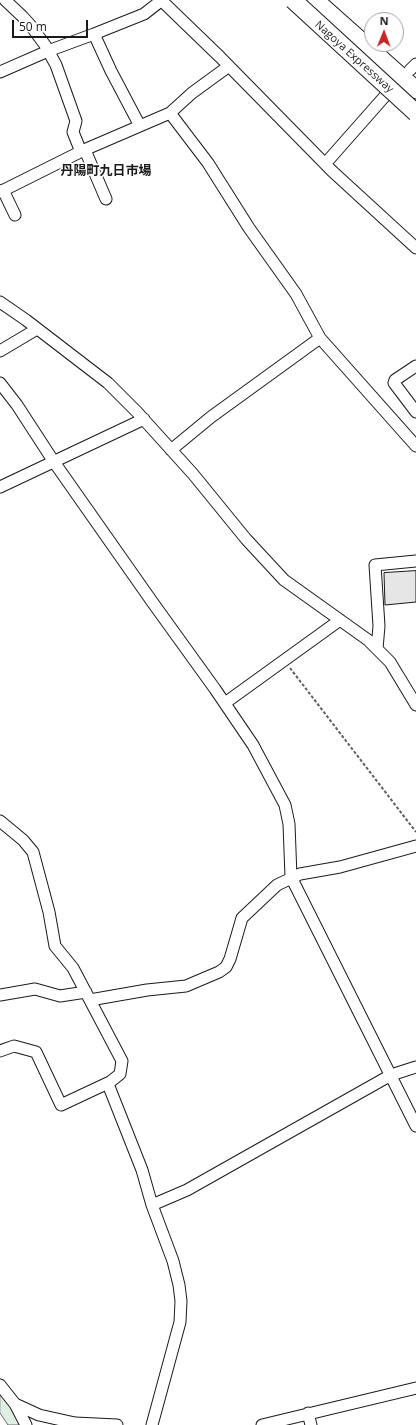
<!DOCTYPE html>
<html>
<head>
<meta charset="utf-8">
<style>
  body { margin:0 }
  #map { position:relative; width:416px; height:1425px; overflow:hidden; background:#fff; font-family:"Open Sans",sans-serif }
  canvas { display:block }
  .north { position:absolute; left:364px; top:12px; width:40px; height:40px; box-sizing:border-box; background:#fff; border:1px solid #a3a3a3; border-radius:50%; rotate:1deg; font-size:11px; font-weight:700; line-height:16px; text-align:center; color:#1a1a1a }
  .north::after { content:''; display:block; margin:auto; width:14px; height:18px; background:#c62828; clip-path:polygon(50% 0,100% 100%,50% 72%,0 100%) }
  .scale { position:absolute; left:12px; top:20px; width:76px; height:18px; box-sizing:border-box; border:2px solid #1a1a1a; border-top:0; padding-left:5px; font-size:12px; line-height:14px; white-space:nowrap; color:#1a1a1a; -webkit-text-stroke:3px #fff; paint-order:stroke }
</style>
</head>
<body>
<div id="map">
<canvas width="416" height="1425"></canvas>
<div class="north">N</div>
<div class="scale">50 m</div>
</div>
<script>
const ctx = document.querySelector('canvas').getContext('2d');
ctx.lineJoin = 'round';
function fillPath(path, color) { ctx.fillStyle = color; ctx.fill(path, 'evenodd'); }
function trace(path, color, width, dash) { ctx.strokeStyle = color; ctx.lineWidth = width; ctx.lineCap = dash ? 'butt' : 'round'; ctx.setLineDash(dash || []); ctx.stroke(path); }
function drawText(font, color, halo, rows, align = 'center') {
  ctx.font = font + ' "Open Sans","Noto Sans JP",sans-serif'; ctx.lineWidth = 3; ctx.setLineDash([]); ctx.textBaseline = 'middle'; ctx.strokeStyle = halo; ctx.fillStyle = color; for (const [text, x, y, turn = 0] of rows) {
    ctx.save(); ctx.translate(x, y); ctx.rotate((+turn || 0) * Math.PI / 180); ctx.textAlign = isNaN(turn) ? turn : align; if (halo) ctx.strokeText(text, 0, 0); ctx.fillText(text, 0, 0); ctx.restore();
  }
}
const green = new Path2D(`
  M0,1390l22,35h-14l-8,-12z`);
fillPath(green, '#e0efe3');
trace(green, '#6a6a6a', 1);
const building = new Path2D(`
  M416,571v31l-31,3 -1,-32z`);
fillPath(building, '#e6e6e6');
trace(building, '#1a1a1a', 1);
const minor = new Path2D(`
  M5,0l18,17 8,9 14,19 11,20 20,56 -3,11 8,20
  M161,0l59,57 112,114 84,77
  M94,34l17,37 29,55
  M410,70l6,-6
  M0,72l48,-21 46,-17 50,-20 18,-14
  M170,113l38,50 41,65 47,66 24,44 96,108
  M85,150l21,49
  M325,164l60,-68
  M3,190l12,25
  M0,192l84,-42 86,-37 22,-20 37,-27
  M0,302l26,18 82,63 29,29 56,62 53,65 38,41 84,60 22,22 26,43
  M0,351l37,-22
  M416,366l-21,14 -1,3 22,29
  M0,383l17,22 37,57 99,141 62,86 38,56 32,60 4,19 2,53 125,249
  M171,450l40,-33 109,-79
  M0,487l144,-68
  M377,649l2,-23 -4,-61 41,-4
  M225,703l115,-83
  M0,821l23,19 10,12 16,60 6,34 18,22 49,93 -2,13 -10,8 -49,23 -25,-53 -22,-6 -14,5
  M0,995l35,-6 25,7 26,-4
  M90,1000l57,-10 39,-4 33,-14 7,-5 4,-8 12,-41 35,-33 23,-11 40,-7 76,-21
  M108,1084l34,86 10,35 21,56 6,24 2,16 -1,21 -28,103
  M152,1205l35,-15 204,-115 25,-8
  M0,1385l15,19 11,21
  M15,1404l24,11 36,8 42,2
  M308,1413l3,12
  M262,1425l154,-37`);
const highway = new Path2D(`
  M315,0l101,90`);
trace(minor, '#1a1a1a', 13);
trace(highway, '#1a1a1a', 19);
trace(new Path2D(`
  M290,668l126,164`), '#5f5f5f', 2, [3, 2]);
trace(minor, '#fff', 11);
trace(highway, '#fff', 17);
const highwayBridge = new Path2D(`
  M293,0l123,113`);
trace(highwayBridge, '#1a1a1a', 19, []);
trace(highwayBridge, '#fff', 17);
drawText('11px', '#1a1a1a', '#fff', [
  ["Nagoya Expressway",354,57,42]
]);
drawText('bold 13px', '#1a1a1a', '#fff', [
  ["丹陽町九日市場",106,171]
]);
</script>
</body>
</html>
